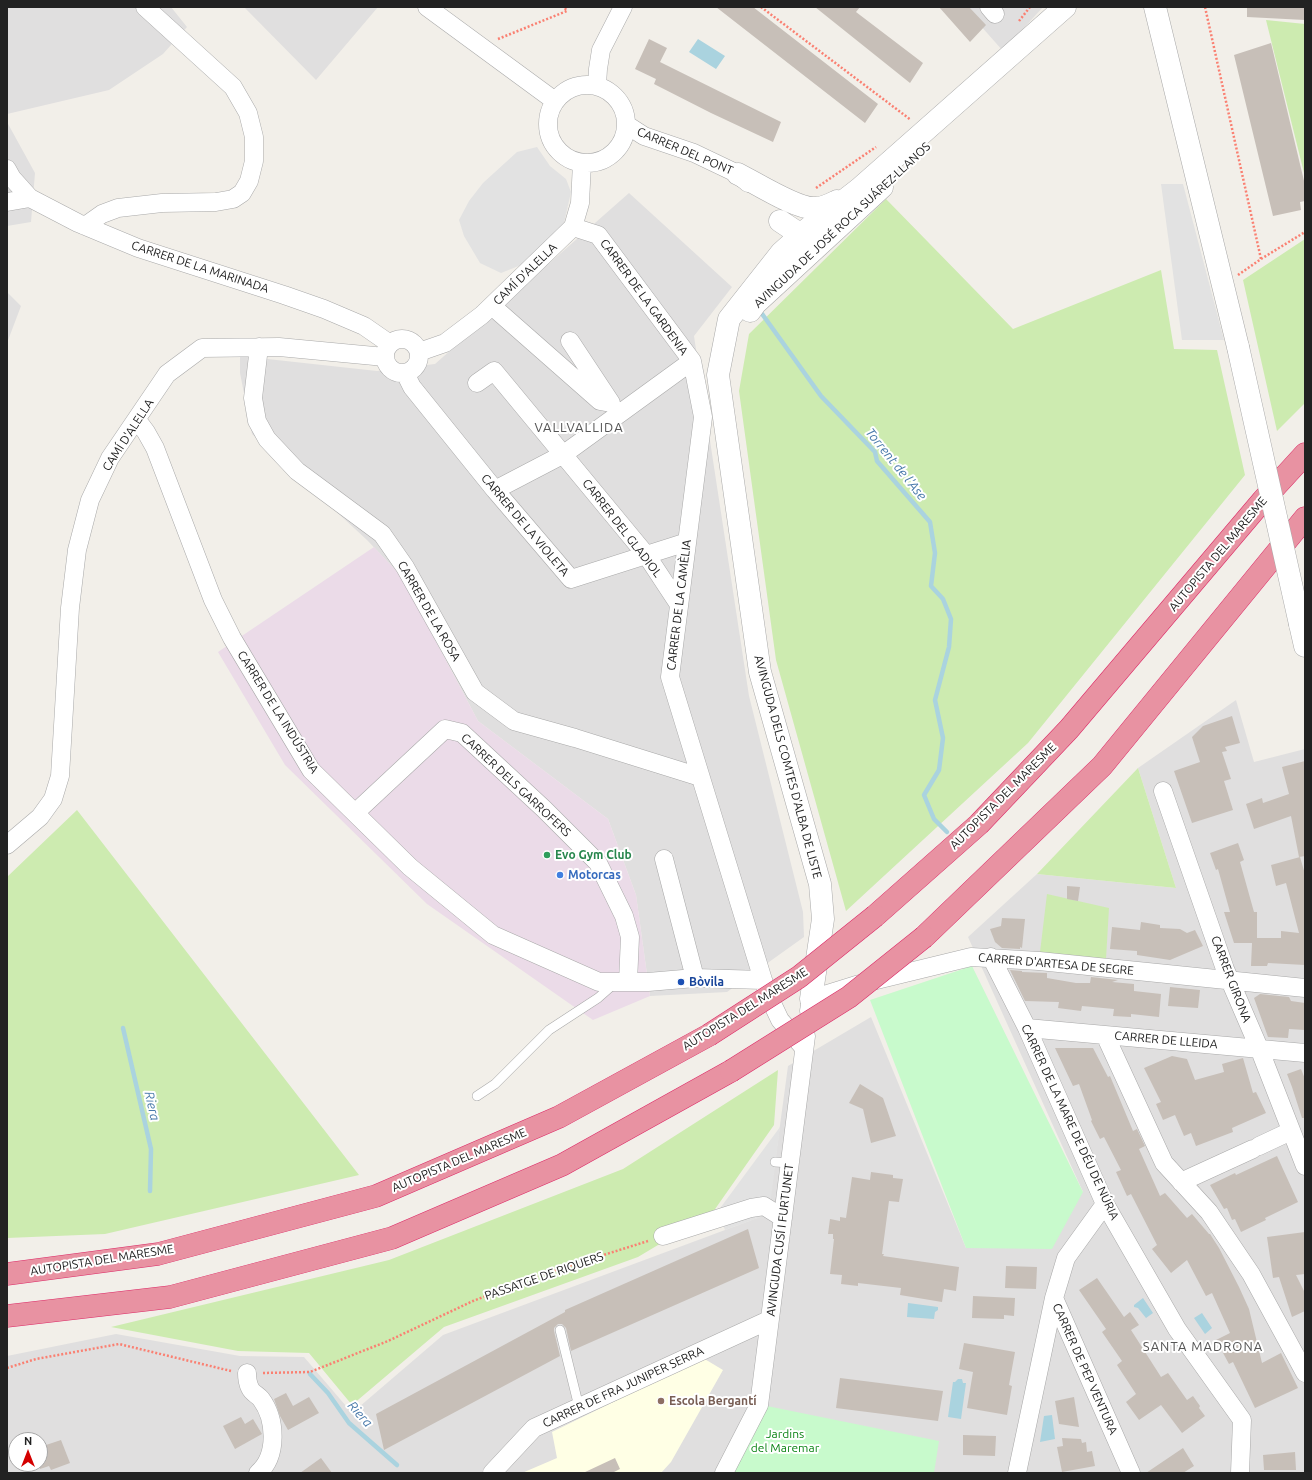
<!DOCTYPE html>
<html>
<head>
<meta charset="utf-8">
<style>
  body { margin:0 }
  #map { position:relative; width:1312px; height:1480px; overflow:hidden; background:#f2efe9; font-family:Ubuntu,sans-serif }
  canvas { display:block }
  .frame { position:absolute; inset:0; border:8px solid #222; pointer-events:none }
  .north { position:absolute; left:8px; top:1432px; width:40px; height:40px; box-sizing:border-box; background:#fff; border:1px solid #a7a7a7; border-radius:50%; rotate:0deg; font-size:11px; font-weight:700; line-height:16px; text-align:center; color:#222 }
  .north::after { content:''; display:block; margin:auto; width:14px; height:18px; background:#d40000; clip-path:polygon(50% 0,100% 100%,50% 72%,0 100%) }
</style>
</head>
<body>
<div id="map">
<canvas width="1312" height="1480"></canvas>
<div class="frame"></div>
<div class="north">N</div>
</div>
<script>
const ctx = document.querySelector('canvas').getContext('2d');
ctx.lineJoin = 'round';
function fillPath(path, color) { ctx.fillStyle = color; ctx.fill(path, 'evenodd'); }
function trace(path, color, width, dash) { ctx.strokeStyle = color; ctx.lineWidth = width; ctx.lineCap = dash ? 'butt' : 'round'; ctx.setLineDash(dash || []); ctx.stroke(path); }
function drawText(font, color, halo, rows, align = 'center') {
  ctx.font = font + ' Ubuntu,sans-serif'; ctx.lineWidth = 4; ctx.setLineDash([]); ctx.textBaseline = 'middle'; ctx.strokeStyle = halo; ctx.fillStyle = color; for (const [text, x, y, turn = 0] of rows) {
    ctx.save(); ctx.translate(x, y); ctx.rotate((+turn || 0) * Math.PI / 180); ctx.textAlign = isNaN(turn) ? turn : align; if (halo) ctx.strokeText(text, 0, 0); ctx.fillText(text, 0, 0); ctx.restore();
  }
}
fillPath(new Path2D(`
  M7,7h164l16,20 -24,27 -54,36 -102,24z
  M244,7h134l-62,73z
  M964,7h79l-40,44z
  M7,122l28,51 -4,49 -24,4z
  M629,193l103,94 -38,49 55,360 54,216 1,25 -77,55 -77,4 -14,-101 -28,-76 -130,-98 -76,-144 -35,-37 -115,-106 -12,-61v-17l137,15 58,-7z
  M7,292l14,14 -14,37z
  M1236,700l18,62 51,-13v724h-1298v-117l109,-22 124,22 64,1 48,56 91,-78 325,-121 20,-148 83,-49 95,231 117,-56 -115,-255 69,-63 139,14 -38,-120zM16,1440h24v24h-24z`), '#e0dfdf');
fillPath(new Path2D(`
  M374,547l28,30 76,144 130,98 28,76 14,101 -57,24 -166,-116 -142,-139 -67,-113z`), '#ebdbe8');
fillPath(new Path2D(`
  M703,1358l20,12 -52,92 -10,11h-139l35,-15 -5,-26z`), '#ffffe5');
fillPath(new Path2D(`
  M1266,20l39,4v153z
  M886,199l127,130 148,-59 13,79 43,1 28,125 -217,268 -182,168 -70,-251 -37,-269 10,-57z
  M1305,239v164l-28,28 -34,-151z
  M1138,768l38,120 -139,-14z
  M77,810l282,365 -254,59 -98,4v-361z
  M1047,894l62,14 -3,51 -66,-7z
  M778,1070l-4,55 -61,87 -75,45 -194,70 -92,78 -43,-52 -71,-2 -127,-24 278,-67 234,-91z`), '#cdebb0');
fillPath(new Path2D(`
  M972,966l111,226 -31,57 -86,-1 -96,-248z
  M767,1406l172,35 -5,32h-200z`), '#c8facc');
fillPath(new Path2D(`
  M537,147l13,19 16,13 5,13 -7,31 -17,21 -26,21 -20,8 -21,-10 -16,-27 -5,-16 10,-19 14,-18 34,-31z
  M1161,184h22l41,156h-42z
  M780,1127l-11,87 -44,16 -7,-19z`), '#e2e2e2');
fillPath(new Path2D(`
  M698,39l27,17 -9,13 -27,-17z
  M1143,1298l10,15 -7,5 -8,-10 -4,-1v-2z
  M908,1303l30,4v3l-3,2 -1,7 -27,-2z
  M1202,1313l10,15 -7,6 -11,-16z
  M958,1379h4l1,4h3l-5,36 -13,-2 5,-35h2z
  M1052,1415l3,24 -15,3 4,-26z`), '#aad3df');
trace(new Path2D(`
  M760,311l61,85 54,56 2,9 53,61 5,31 -4,33 12,13 8,20 -2,28 -14,53 8,38 -4,32 -15,25 10,24 13,13
  M123,1028l28,121 -1,42
  M310,1374l18,19 21,30 48,42`), '#aad3df', 4.5);
fillPath(new Path2D(`
  M716,7h37l125,97 -13,19z
  M815,7h45l-4,5 67,51 -13,20z
  M939,7h30l17,18 -16,17z
  M1247,7h58v13l-58,-3z
  M649,39l18,9 -7,14 121,60 -8,20 -62,-29 -57,-29 2,-5 -21,-10z
  M1271,43l34,142v16l-5,1 1,8 -28,6 -39,-161z
  M1232,716l8,27 -15,4 2,4 -5,1 9,27 -7,2 9,29 -41,13 -18,-52 26,-9 -8,-25 11,-11z
  M1305,761v95l-6,1 -8,-41 -37,13 -8,-25 16,-6 1,5 26,-9 -7,-27z
  M1238,843l6,17 -4,2 14,50h3v26h24v-7l18,2 -13,-50 -10,3 -5,-21 29,-8 5,17v91l-37,-2 -1,3h-16l1,-23h-18l-10,-31h6l-12,-43 -2,1 -6,-17z
  M1067,886l13,1 -2,14 -11,-2z
  M1002,918l23,1 -3,29 -2,-1v2l-18,-1 -7,-6 -5,-13 11,-3z
  M1141,922l19,3v3l20,1 7,4 8,-3 8,16 -33,14 -33,-5v-4l-27,-2 2,-22 28,3z
  M1010,970l12,1v1l25,1v5l29,5h14l1,-6 27,3 -6,2 22,2v7l27,3 -2,23 -28,-3v3l-18,-1 1,-7 -32,-3 -1,5 -23,-3 1,-6 -34,-1z
  M1170,987l30,3 -2,18 -30,-2z
  M1260,994l29,3 2,4 14,2v27l-16,-1 -1,9 -20,-1 -14,-39z
  M1055,1048h38l15,29 2,-1 23,55 4,-2 8,17 -6,3 21,47 5,-3 22,25 5,-4 17,20h1l9,14 20,39 10,22 13,54 19,-10 17,35 -43,20 -22,-46 -4,2 -13,-24 14,-7 -18,-40 -6,3 -19,-36 -16,13 -19,-24 5,-4 -26,-51 -4,2 -11,-24 5,-2 -17,-33 -4,2 -9,-18 1,-1 -13,-36 -6,2z
  M1172,1056l15,3 8,21 29,-8 -2,-8 21,-6 10,35 3,-1 10,21 -34,15 1,4 -37,14 -5,-13 -7,3 -9,-21 -12,5 -7,-16 5,-2 -17,-34z
  M1301,1069l4,10v39h-3l-10,-31 -5,-13z
  M860,1084l23,14 13,38 -25,7 -8,-34 -14,-6z
  M1277,1156l21,46 -33,16 1,2 -25,12 -6,-13 -3,1 -5,-12 -3,1 -14,-24 25,-12 1,2z
  M871,1172l22,3v3l10,1 -4,23 -10,-1 -7,53h2l-1,2 76,11 -3,24 -12,-2 -2,13 -42,-7 1,-7 -43,-5v3l-17,-2 1,-9 -12,-1 4,-35h-1v-5h-5l2,-15 10,2v-4l6,1 6,-41 18,3z
  M748,1229l11,39 -188,83 -5,-23 -4,-4h-4l-4,4v3l6,25 -176,94 -8,-36 189,-102v-2z
  M1305,1232v42l-9,1 9,18v18l-13,6 -13,-40 -6,1 -6,-41z
  M1006,1266l31,1 -1,22 -31,-1z
  M1097,1278l27,39 6,-5 9,13 -8,5 30,47 7,-4 19,27 6,-4 7,10 -1,2 6,8 -23,17 -21,-28 -22,15 -13,-18 10,-8 -19,-29 5,-4 -20,-29 4,-3 -27,-39z
  M973,1296l42,2 -1,18 -10,-1v4l-32,-1z
  M964,1343l51,9 -6,33 3,1 -5,29 -40,-7 6,-36 -14,-3z
  M840,1378l103,13 -5,30 -102,-13z
  M286,1393l7,13 16,-9 10,16 -31,17 -8,-14 -6,-17z
  M1074,1397l5,30 -20,-3 -4,-23z
  M241,1417l4,7 8,-5 9,15 -27,15 -12,-23z
  M963,1435l33,1 -1,20 -32,-1z
  M1062,1438l19,1 1,4 4,-1 1,10 5,-1 3,15 -33,6 -5,-25 6,-1z
  M61,1440l9,23 -19,7 -2,-4 -9,3v-22z
  M1183,1448l11,18 -11,7h-37z
  M1295,1452l1,18h-32l-1,-15z
  M321,1458l11,15h-32z
  M615,1458l5,11 -8,4h-29z`), '#c7bfb8');
const service = new Path2D(`
  M477,1096l18,-12 54,-54 49,-32 17,-15
  M775,1162l15,1
  M560,1330l19,77`);
const minor = new Path2D(`
  M427,7l128,94
  M989,7l6,7
  M548 124a39 39 0 1 1 78 0a39 39 0 1 1-78 0Z
  M597,85l1,-16 3,-19 22,-43
  M627,125l17,11 50,17 44,21 10,9
  M7,169l5,9 18,20
  M7,202l23,-4 48,25 60,25 146,47 40,14 40,17 26,18
  M85,226l17,-12 16,-6 44,-5 54,-1 17,-3 9,-6 7,-12 5,-20v-24l-6,-24 -15,-26 -88,-80
  M573,227l25,8 94,126 11,56 -33,260 93,303
  M492,306l108,95 11,2
  M385 356a17 17 0 1 1 34 0a17 17 0 1 1-34 0Z
  M570,341l41,62
  M259,347l-6,51 4,23 10,18 30,32 85,63 23,33 70,125 39,29 61,17 125,39
  M419,352l26,-9 37,-28 91,-88 7,-24 2,-40
  M405,373l7,14 83,103 76,89 116,-37
  M477,383l17,-12 153,185 31,47
  M137,420l9,12 9,16 58,152 19,38 79,132 99,97 83,68 106,47h49l47,-4 68,2 8,21 9,19 24,28
  M495,490l69,-36 128,-93
  M1163,791l62,178 34,79 46,118
  M355,813l90,-84 17,4 82,76 54,54 26,53 6,21 -2,45
  M7,845l33,-28 13,-18 7,-23 10,-168 7,-58 13,-50 20,-42 57,-84 35,-26 77,-1 106,10
  M664,859l31,119
  M991,957l36,71 78,176 72,125 65,91 -2,53
  M809,1011l2,-12 45,-14 115,-28 68,4 266,27
  M1027,1028l278,25
  M1105,1035l59,128 45,49 42,62 54,99
  M1259,1146l32,-15
  M1181,1182l72,-33
  M663,1236l88,-28 13,-2 19,12
  M1054,1298l77,175
  M247,1373c0,5 1,11 3,15 2,5 8,7 11,11 15,20 17,57 -3,74
  M492,1473l42,-45 235,-108
  M724,1473l35,-68 47,-369
  M1017,1473l37,-175 12,-40 39,-54`);
const tertiary = new Path2D(`
  M1155,7l83,340
  M738,174c18,9 57,34 75,34 9,1 16,-3 24,-7
  M780,221l15,10 20,2
  M750,311l5,-7 127,-117
  M1300,624l5,22
  M811,999l12,-80 -3,-35 -60,-212 -42,-297 11,-56 52,-66 29,-26 49,-38 206,-182`);
const motorway = new Path2D(`
  M875,916l104,-92 90,-95 194,-229 42,-46
  M924,937l178,-171 203,-248
  M7,1274l151,-20 218,-58 183,-79 150,-82
  M7,1316l163,-19 222,-59 170,-73 169,-94`);
trace(service, '#a9a9a9', 10);
trace(minor, '#a9a9a9', 19);
trace(tertiary, '#a9a9a9', 23);
trace(motorway, '#dc2a67', 23);
trace(new Path2D(`
  M761,7l150,113
  M1205,7l56,252
  M1019,21l11,-14
  M498,39l69,-28 -3,-4
  M816,188l60,-41
  M1238,275l23,-16 44,-27
  M7,1368l29,-9 83,-15 112,27
  M263,1373l47,-1 78,-31 85,-40 70,-27 105,-33`), '#fa8072', 2.5, [2, 2]);
trace(service, '#fff', 9);
trace(minor, '#fff', 18);
trace(tertiary, '#fff', 22);
trace(motorway, '#e892a2', 22);
const tertiaryBridge = new Path2D(`
  M1238,347l62,277`);
const motorwayBridge = new Path2D(`
  M709,1035l90,-58 76,-61
  M731,1071l118,-74 75,-60`);
trace(tertiaryBridge, '#a9a9a9', 23, []);
trace(motorwayBridge, '#dc2a67', 23, []);
trace(tertiaryBridge, '#fff', 22);
trace(motorwayBridge, '#e892a2', 22);
for (const [x, y, r, color] of [
  [547,855,4,"#2e9e5b"],
  [560,875,4,"#3f7fe0"],
  [681,982,4,"#1a4fb4"],
  [661,1401,4,"#8d6e63"]
]) { const dot = new Path2D(); dot.arc(x, y, r, 0, 2 * Math.PI); ctx.fillStyle = color; ctx.fill(dot); trace(dot, '#fff', 1.5); }
drawText('12px', '#222', '#fff', [
  ["CARRER DEL PONT",685,151,23],
  ["AVINGUDA DE JOSÉ ROCA SUÁREZ-LLANOS",842,225,-43],
  ["CARRER DE LA MARINADA",200,267,18],
  ["CAMÍ D'ALELLA",525,274,-44],
  ["CARRER DE LA GARDENIA",644,297,54],
  ["CAMÍ D'ALELLA",128,435,-57],
  ["CARRER DE LA VIOLETA",525,525,50],
  ["CARRER DEL GLADIOL",622,528,52],
  ["AUTOPISTA DEL MARESME",1218,554,-50],
  ["CARRER DE LA CAMÈLIA",679,605,-83],
  ["CARRER DE LA ROSA",429,611,60],
  ["CARRER DE LA INDÚSTRIA",278,712,58],
  ["AVINGUDA DELS COMTES D'ALBA DE LISTE",788,767,75],
  ["CARRER DELS GARROFERS",516,785,43],
  ["AUTOPISTA DEL MARESME",1003,796,-45],
  ["CARRER D'ARTESA DE SEGRE",1056,964,5],
  ["CARRER GIRONA",1231,979,69],
  ["AUTOPISTA DEL MARESME",745,1009,-32],
  ["CARRER DE LLEIDA",1166,1040,5],
  ["CARRER DE LA MARE DE DÉU DE NÚRIA",1070,1122,65],
  ["AUTOPISTA DEL MARESME",459,1160,-23],
  ["AVINGUDA CUSÍ I FURTUNET",780,1240,-83],
  ["AUTOPISTA DEL MARESME",102,1260,-9],
  ["PASSATGE DE RIQUERS",544,1276,-19],
  ["CARRER DE PEP VENTURA",1085,1369,66],
  ["CARRER DE FRA JUNIPER SERRA",623,1387,-25]
]);
drawText('bold 12px', '#27864d', '#fff', [
  ["Evo Gym Club",555,855]
], 'left');
drawText('bold 12px', '#366cbe', '#fff', [
  ["Motorcas",568,875]
], 'left');
drawText('bold 12px', '#164399', '#fff', [
  ["Bòvila",689,982]
], 'left');
drawText('bold 12px', '#785e54', '#fff', [
  ["Escola Bergantí",669,1401]
], 'left');
drawText('12px', '#0c8416', '#fff', [
  ["Jardins",785,1434],
  ["del Maremar",785,1448]
]);
ctx.letterSpacing = '1px';
drawText('13px', '#555', '#fff', [
  ["VALLVALLIDA",579,428],
  ["SANTA MADRONA",1203,1347]
]);
ctx.letterSpacing = '0px';
drawText('italic 13px', '#4a7aab', '#fff', [
  ["Torrent de l'Ase",896,464,51],
  ["Riera",152,1106,77],
  ["Riera",360,1414,48]
]);
</script>
</body>
</html>
